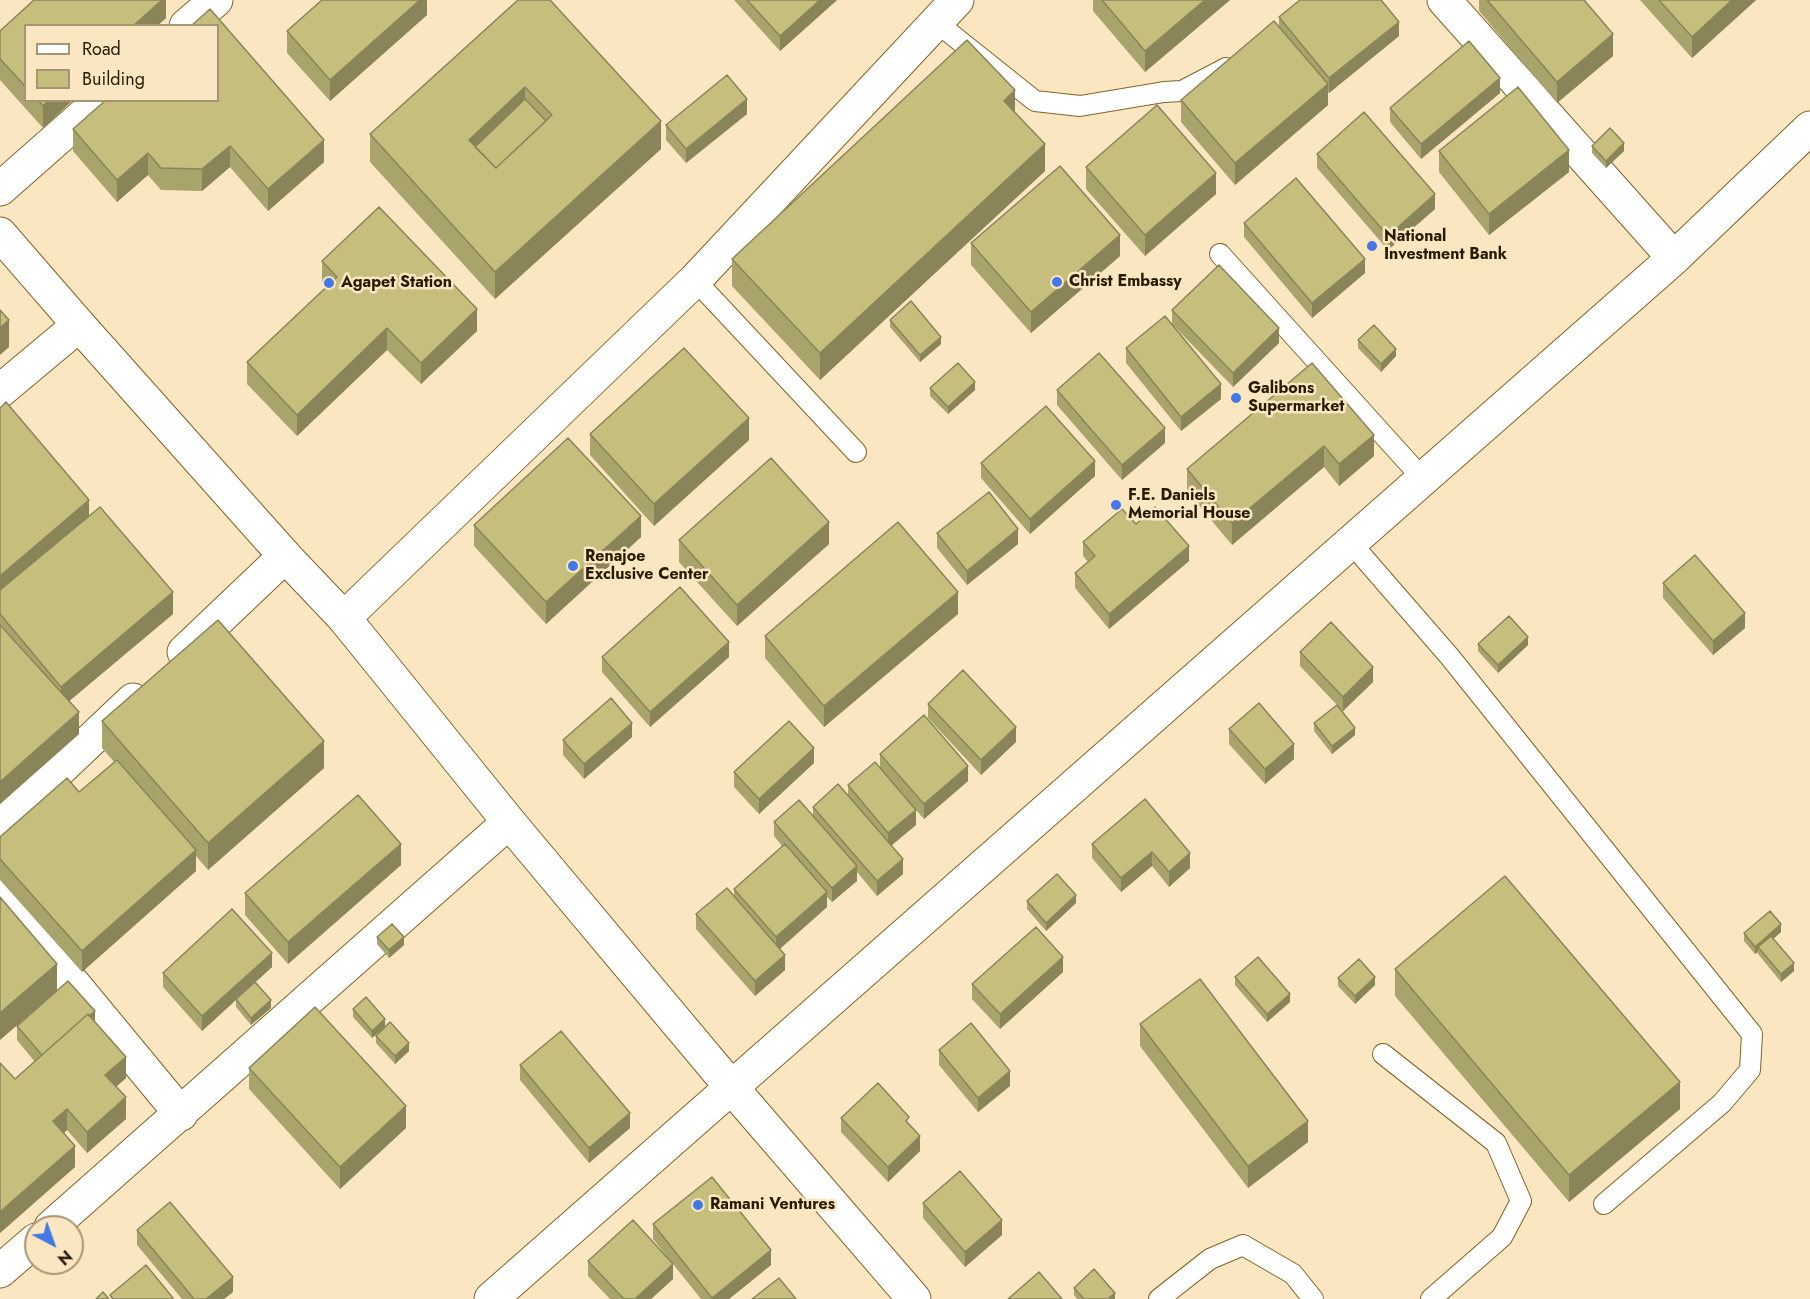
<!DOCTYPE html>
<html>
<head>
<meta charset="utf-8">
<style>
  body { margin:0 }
  #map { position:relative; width:1810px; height:1299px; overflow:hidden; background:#fae6c1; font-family:Jost,sans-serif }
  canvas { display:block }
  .legend { position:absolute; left:24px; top:24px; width:195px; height:78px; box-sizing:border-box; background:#fae6c1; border:2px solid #a69575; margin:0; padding:8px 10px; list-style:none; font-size:18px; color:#271b02 }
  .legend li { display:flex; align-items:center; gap:12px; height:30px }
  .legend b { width:30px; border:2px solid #a69575 }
  .north { position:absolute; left:24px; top:1215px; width:60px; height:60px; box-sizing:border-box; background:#fae6c1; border:2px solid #a69575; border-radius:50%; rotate:139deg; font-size:16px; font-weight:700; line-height:24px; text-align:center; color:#271b02 }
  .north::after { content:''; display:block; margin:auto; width:21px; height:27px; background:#4277e8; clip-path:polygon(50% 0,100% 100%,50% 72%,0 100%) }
</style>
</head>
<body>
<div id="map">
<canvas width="1810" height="1299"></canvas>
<ul class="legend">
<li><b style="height:8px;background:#fff"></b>Road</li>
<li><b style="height:16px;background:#c5be7d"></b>Building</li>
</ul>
<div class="north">N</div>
</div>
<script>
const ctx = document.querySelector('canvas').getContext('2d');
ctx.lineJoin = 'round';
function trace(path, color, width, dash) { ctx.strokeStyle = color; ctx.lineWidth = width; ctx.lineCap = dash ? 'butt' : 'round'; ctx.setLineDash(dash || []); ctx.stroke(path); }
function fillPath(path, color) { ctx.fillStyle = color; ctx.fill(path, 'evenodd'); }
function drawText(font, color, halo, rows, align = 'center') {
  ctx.font = font + ' Jost,sans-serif'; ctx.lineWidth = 5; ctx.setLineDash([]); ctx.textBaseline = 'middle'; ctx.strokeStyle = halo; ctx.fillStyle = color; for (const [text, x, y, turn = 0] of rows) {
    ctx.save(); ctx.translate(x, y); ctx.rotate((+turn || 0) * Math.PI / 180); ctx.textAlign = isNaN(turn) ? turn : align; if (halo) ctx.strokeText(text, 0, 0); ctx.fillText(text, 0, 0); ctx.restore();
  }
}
const lane = new Path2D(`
  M936,22l99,79 45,5 84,-14 18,-1 44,-23
  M1220,254l203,225
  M695,280l161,172
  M1351,543l99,114 302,377 -2,36 -28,33 -118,101
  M1383,1054l113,89 25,58 -19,36 -71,62
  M1159,1299l51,-40 33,-14 50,29 20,25`);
const street = new Path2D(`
  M1444,0l230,258
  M186,26l30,-26
  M0,189l101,-89
  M0,391l79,-66
  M344,618l351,-338 262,-280
  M184,652l101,-96
  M0,826l133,-126
  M0,895l181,219
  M51,1227l458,-405
  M0,1271l36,-31
  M491,1299l1183,-1041 136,-130`);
const secondary = new Path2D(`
  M0,234l79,91 206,231 59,62 165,204 223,266 182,211`);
trace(lane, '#816325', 22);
trace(street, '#816325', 35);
trace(secondary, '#816325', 35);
trace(lane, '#fff', 20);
trace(street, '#fff', 33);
trace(secondary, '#fff', 33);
fillPath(new Path2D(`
  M34,0h132v18l-9,8h-131v74h47l-30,28 -43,-48v-49z
  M427,0v15l-97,86 -43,-48v-22z
  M518,0l143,149 -166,150 -125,-137v-28z
  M734,0h103l-57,51z
  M1093,0h137l-85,72 -52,-61z
  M1479,0h105l29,56 -56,47 -78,-92z
  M1640,0h116l-64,58z
  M1279,17l120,19 -70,57 -1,-1v13l-93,80 -54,-63v-22l98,-74z
  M1500,93l-79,66 -31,-37v-14z
  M106,100l218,62 -56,49 -38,-44 -28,24 -41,-1 -13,-15 -31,27 -44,-51v-22z
  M1015,112l30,59 -225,209 -88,-94v-27z
  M747,114l-61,49 -20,-23v-15z
  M1592,146l32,5 -18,17 -14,-15z
  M1439,151l130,21 -80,63 -50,-63z
  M1317,154l118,55 -47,41 -71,-82z
  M1086,167l130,27 -71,62 -59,-67z
  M1244,223l121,50 -53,45 -68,-81z
  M971,243l149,13 -89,77 -60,-68z
  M322,261l155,70 -56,53 -34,-34 -90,86 -50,-52v-22l79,-75 -4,-5z
  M1172,310l107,33 -46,44 -59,-61 47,73 -40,32 -55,-68v-15l46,-24z
  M890,320l51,24 -21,18 -30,-35z
  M1358,340l38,16 -15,16 -23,-24z
  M1312,363l62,93 -35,30 -15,-19 -92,78 -45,-54v-22z
  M930,388l45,2 -27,24 -18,-18z
  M1057,390l108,53 -43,37 -65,-75z
  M0,408l89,108 84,98 -104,87 10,33 -79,70z
  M590,434l159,6 -95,86 -64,-71z
  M981,463l114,13 -65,58 -49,-56z
  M1136,524l53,37 -80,68 -34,-41v-15l13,-11 -5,-6v-14z
  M474,525l167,12 -95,87 -72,-78z
  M937,533l81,11 -51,41 -30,-37z
  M679,540l150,4 -92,82 -58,-64z
  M1663,583l82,45 -32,27 -50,-57z
  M958,614l-134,113 -59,-69v-22z
  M1478,644l50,1 -30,28 -20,-22z
  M1300,652l73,30 -30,29 12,24 -23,19 -18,-23v-8l23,-18 -37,-39z
  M602,657h127l-79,70 -48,-55z
  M928,704l88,38 -35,33 -53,-57z
  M102,721l222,47 -116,102 -12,-14v15l-114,101 -82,-92v-43l79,-45 35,-30 -12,-14z
  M1229,729l65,30 -29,25 -36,-40z
  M632,737l-48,42 -21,-24v-15z
  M880,754l88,27 -44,38 -17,-19 9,25 -25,21 12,28 -26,22 -20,-24v9l-25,21 -5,-5v10l-47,42 5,21 -30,26 -59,-67v-15l38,-18v-7l48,-43 -8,-10v-14l39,-7v-8l35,-11v-11l32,-17z
  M814,763l-55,51 -25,-27v-15z
  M1145,799l45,69 -21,19 -17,-21 -31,26 -29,-34v-14z
  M401,865l-113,99 -43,-49v-22z
  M1027,901l49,2 -30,28 -19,-22z
  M1781,932l-8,6 21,33 -13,11 -23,-28v-2l-3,2 -11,-13v-8z
  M377,937l27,8 -15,13 -12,-14z
  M272,967l-20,18 19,23 -20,17 -15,-18v-7l-34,31 -39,-44v-14z
  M1395,969l285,140 -111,93 -174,-206z
  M1063,972l-63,57 -28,-30v-15z
  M1235,977l55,25 -23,20 -32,-37z
  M1338,978l37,7 -20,19 -17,-18z
  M57,990l38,31 31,57 -10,9 10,32 -39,34 -20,-23 -3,3 11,34 -75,66v-170l15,16 20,-17 -18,-22v-14z
  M353,1009l32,18 -13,11 -19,-21z
  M1140,1024l168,118 -60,46 -108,-142z
  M376,1036l33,15 -14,13 -19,-21z
  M939,1050l71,36 -32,26 -39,-47z
  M520,1065l110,63 -41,35 -69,-83z
  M249,1068l157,60 -66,61 -91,-100z
  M841,1118l79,33 -32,31 -47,-50z
  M923,1203l79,32 -37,32 -42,-49z
  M653,1224l118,41 -42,34h-28l-48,-60z
  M137,1230l96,62 -9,7h-42l-45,-54z
  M588,1261l85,18 -22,20h-41l-22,-23z
  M1074,1288l41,11h-38l-3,-4z`), '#a9a36c');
fillPath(new Path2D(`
  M162,0h4v18l-9,8h-24z
  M420,0h7v15l-97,86v-21z
  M820,0h17l-57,51v-15z
  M1205,0h25l-85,72v-21z
  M1732,0h24l-64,58v-21z
  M1399,22v14l-70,57v-15z
  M1613,34v22l-56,47v-21z
  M1500,78v15l-79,66v-15z
  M1328,84v21l-93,80v-22z
  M525,87v27l-49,46 -7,-20z
  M1015,90v28l-11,-17z
  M747,99v15l-61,49v-14z
  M49,100h24l-30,28v-22z
  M661,121v28l-166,150v-27z
  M324,140v22l-56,49v-22z
  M1624,143v8l-18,17v-7z
  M1045,144v27l-225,209v-27z
  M230,146v21l-28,24v-22z
  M1569,150v22l-80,63v-21z
  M148,153v22l-31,27v-22z
  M1216,173v21l-71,62v-21z
  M1435,194v15l-47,41v-14z
  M1120,235v21l-89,77v-21z
  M1365,259v14l-53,45v-15z
  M477,309v22l-56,53v-21z
  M9,320v27l-9,8v-27z
  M387,328v22l-90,86v-21z
  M1279,328v15l-46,44v-14z
  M941,337v7l-21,18v-7z
  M1396,349v7l-15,16v-8z
  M975,382v8l-27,24v-7z
  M1221,384v15l-40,32v-14z
  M749,418v22l-95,86v-22z
  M1165,428v15l-43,37v-15z
  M1374,435v21l-35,30v-22z
  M1324,446v21l-92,78v-22z
  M1095,461v15l-65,58v-15z
  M89,500v22l-89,75v-21z
  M641,516v21l-95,87v-22z
  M829,522v22l-92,82v-21z
  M1018,529v15l-51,41v-14z
  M1189,546v15l-80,68v-15z
  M173,592v22l-112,94v-21z
  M958,592v22l-134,113v-21z
  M1745,613v15l-32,27v-14z
  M1528,637v8l-30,28v-8z
  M729,642v15l-79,70v-15z
  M1373,667v15l-30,29v-14z
  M79,712v22l-79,70v-22z
  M632,723v14l-48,42v-15z
  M1016,727v15l-35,33v-15z
  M1355,728v7l-23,19v-8z
  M324,741v27l-116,102v-27z
  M1294,744v15l-29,25v-15z
  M814,748v15l-55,51v-15z
  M968,766v15l-44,38v-15z
  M916,810v15l-28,23v-15z
  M401,844v21l-113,99v-22z
  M196,850v21l-114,101v-21z
  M1152,852v14l-31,26v-14z
  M1190,853v15l-21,19v-15z
  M903,859v15l-26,22v-15z
  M857,866v15l-25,21v-14z
  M827,892v15l-51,45v-15z
  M1076,895v8l-30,28v-8z
  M1781,924v8l-20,18 -3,-3v5l-3,2v-7z
  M404,937v8l-15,13v-8z
  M272,953v14l-70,64v-15z
  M785,955v15l-30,26v-15z
  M1063,957v15l-63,57v-15z
  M1794,963v8l-13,11v-8z
  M57,964v27l-57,49v-27z
  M1375,977v8l-20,19v-8z
  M1290,994v8l-23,20v-8z
  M271,1000v8l-20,17v-7z
  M95,1011v15l-52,30z
  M385,1019v8l-13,11v-7z
  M409,1043v8l-14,13v-8z
  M126,1057v21l-21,18v-21z
  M1010,1071v15l-32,26v-14z
  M1680,1082v27l-111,93v-27z
  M126,1097v22l-39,34v-21z
  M406,1106v22l-66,61v-22z
  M67,1109v21l-14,13v-22z
  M630,1113v15l-41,35v-15z
  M1308,1121v21l-60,46v-22z
  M920,1136v15l-32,31v-15z
  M75,1146v21l-75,66v-21z
  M1002,1220v15l-37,32v-15z
  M771,1250v15l-42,34h-17v-1z
  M673,1264v15l-22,20h-16z
  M233,1277v15l-9,7h-18z
  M1115,1293v6h-7z`), '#8a8558');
const building = new Path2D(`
  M34,0h128l-29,26h-107v61l-26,-28v-28z
  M322,0h98l-90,80 -43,-49z
  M518,0h32l111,121 -166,151 -125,-138zM525,87l27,28 -56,53 -27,-28z
  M747,0h73l-40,36z
  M1102,0h103l-60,51z
  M1300,0h81l18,22 -70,56 -50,-61z
  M1487,0h97l29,34 -56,48z
  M1659,0h73l-40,37z
  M210,9l114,131 -56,49 -38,-43 -28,23 -41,-1 -13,-15 -31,27 -44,-51 33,-29h112v-74h-27z
  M1274,21l54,63 -93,79 -54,-63z
  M967,40l48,50 -11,11 41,43 -225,209 -88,-94z
  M1469,41l31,37 -79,66 -31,-36z
  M727,75l20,24 -61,50 -20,-24z
  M1518,87l51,63 -80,64 -50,-63z
  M525,99l21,22 -50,47 -21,-21z
  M38,100h11l-6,6z
  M1157,105l59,68 -71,62 -59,-68z
  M1364,112l71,82 -47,42 -71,-82z
  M1610,128l14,15 -18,18 -14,-15z
  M1060,166l60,69 -89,77 -60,-69z
  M1296,178l69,81 -53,44 -68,-80z
  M379,207l98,102 -56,54 -34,-35 -90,87 -50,-53 90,-85 -15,-16z
  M1219,265l60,63 -46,45 -61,-63z
  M911,301l30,36 -21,18 -30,-35z
  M0,310l9,10 -9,8z
  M1165,316l56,68 -40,33 -55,-69z
  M1374,325l22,24 -15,15 -23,-24z
  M684,348l65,70 -95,86 -64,-70z
  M1099,353l66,75 -43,37 -65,-75z
  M958,363l17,19 -27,25 -18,-19z
  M1312,363l62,72 -35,29 -15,-18 -92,77 -45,-54z
  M6,402l83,98 -89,76v-168z
  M1046,406l49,55 -65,58 -49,-56z
  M568,438l73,78 -95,86 -72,-77z
  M771,458l58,64 -92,83 -58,-65z
  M989,492l29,37 -51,42 -30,-38z
  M100,507l73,85 -112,95 -61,-73v-24z
  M1155,507l34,39 -80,68 -34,-41 20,-17 -12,-14 39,-33 14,15z
  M898,522l60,70 -134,114 -59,-70z
  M1695,555l50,58 -32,28 -50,-58z
  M680,587l49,55 -79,70 -48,-55z
  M1509,616l19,21 -30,28 -20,-21z
  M218,620l106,121 -116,102 -106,-122z
  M1331,622l42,45 -30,30 -43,-45z
  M0,625l79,87 -79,70z
  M963,670l53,57 -35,33 -53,-56z
  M611,698l21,25 -48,41 -21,-24z
  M1259,703l35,41 -29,25 -36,-40z
  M1337,705l18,23 -23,18 -18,-23z
  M924,715l44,51 -44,38 -44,-50z
  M789,721l25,27 -55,51 -25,-27z
  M117,760l79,90 -114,101 -82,-92v-22l67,-59 12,14z
  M875,762l41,48 -28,23 -40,-48z
  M838,784l65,75 -26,22 -64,-74z
  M358,795l43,49 -113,98 -43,-49z
  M1145,799l45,54 -21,19 -17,-20 -31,26 -29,-34z
  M799,800l58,66 -25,22 -58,-66z
  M785,844l42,48 -51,45 -42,-48z
  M1057,874l19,21 -30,28 -19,-22z
  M1505,876l175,206 -111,93 -174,-206z
  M727,888l58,67 -30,26 -59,-67z
  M0,897l57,67 -57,49z
  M232,909l40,44 -70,63 -39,-43z
  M1770,911l11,13 -26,23 -11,-14z
  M392,924l12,13 -15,13 -12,-13z
  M1036,927l27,30 -63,57 -28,-30z
  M1771,936l23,27 -13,11 -23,-27z
  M1258,957l32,37 -23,20 -32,-37z
  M1359,959l16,18 -20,19 -17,-18z
  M1200,979l108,142 -60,45 -108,-142z
  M68,981l27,30 -6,5 -1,-2 -46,41 -25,-29z
  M255,982l16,18 -20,18 -15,-19z
  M366,997l19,22 -13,12 -19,-22z
  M315,1007l91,99 -66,61 -91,-99z
  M88,1014l38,43 -21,18 21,22 -39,35 -20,-23 -14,12 22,25 -75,66v-149l15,16z
  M390,1022l19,21 -14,13 -19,-20z
  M971,1023l39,48 -32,27 -39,-48z
  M561,1031l69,82 -41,35 -69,-83z
  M878,1083l31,34 -3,4 14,15 -32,31 -47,-49z
  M960,1171l42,49 -37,32 -42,-49z
  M712,1177l59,73 -59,48 -59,-74z
  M170,1202l63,75 -27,22h-12l-57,-69z
  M633,1220l40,44 -38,35h-11l-36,-38z
  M146,1265l27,33 -1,1h-59l-3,-4z
  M1094,1269l21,24 -7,6h-24l-10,-11z
  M1039,1272l23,27h-54z
  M779,1278l17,21h-44z
  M103,1292l6,7h-13z`);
fillPath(building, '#c5be7d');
trace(building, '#8a8558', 1.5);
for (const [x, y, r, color] of [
  [1372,246,6,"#4277e8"],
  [1057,282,6,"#4277e8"],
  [329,283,6,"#4277e8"],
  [1236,398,6,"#4277e8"],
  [1116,505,6,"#4277e8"],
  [573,566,6,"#4277e8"],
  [698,1205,6,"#4277e8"]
]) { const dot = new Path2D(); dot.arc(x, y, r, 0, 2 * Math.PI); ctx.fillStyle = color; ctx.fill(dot); trace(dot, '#fae6c1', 2); }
drawText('bold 16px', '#271b02', '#fae6c1', [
  ["National",1384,237],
  ["Investment Bank",1384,255],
  ["Christ Embassy",1069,282],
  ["Agapet Station",341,283],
  ["Galibons",1248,389],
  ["Supermarket",1248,407],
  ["F.E. Daniels",1128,496],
  ["Memorial House",1128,514],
  ["Renajoe",585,557],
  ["Exclusive Center",585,575],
  ["Ramani Ventures",710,1205]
], 'left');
</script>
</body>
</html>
